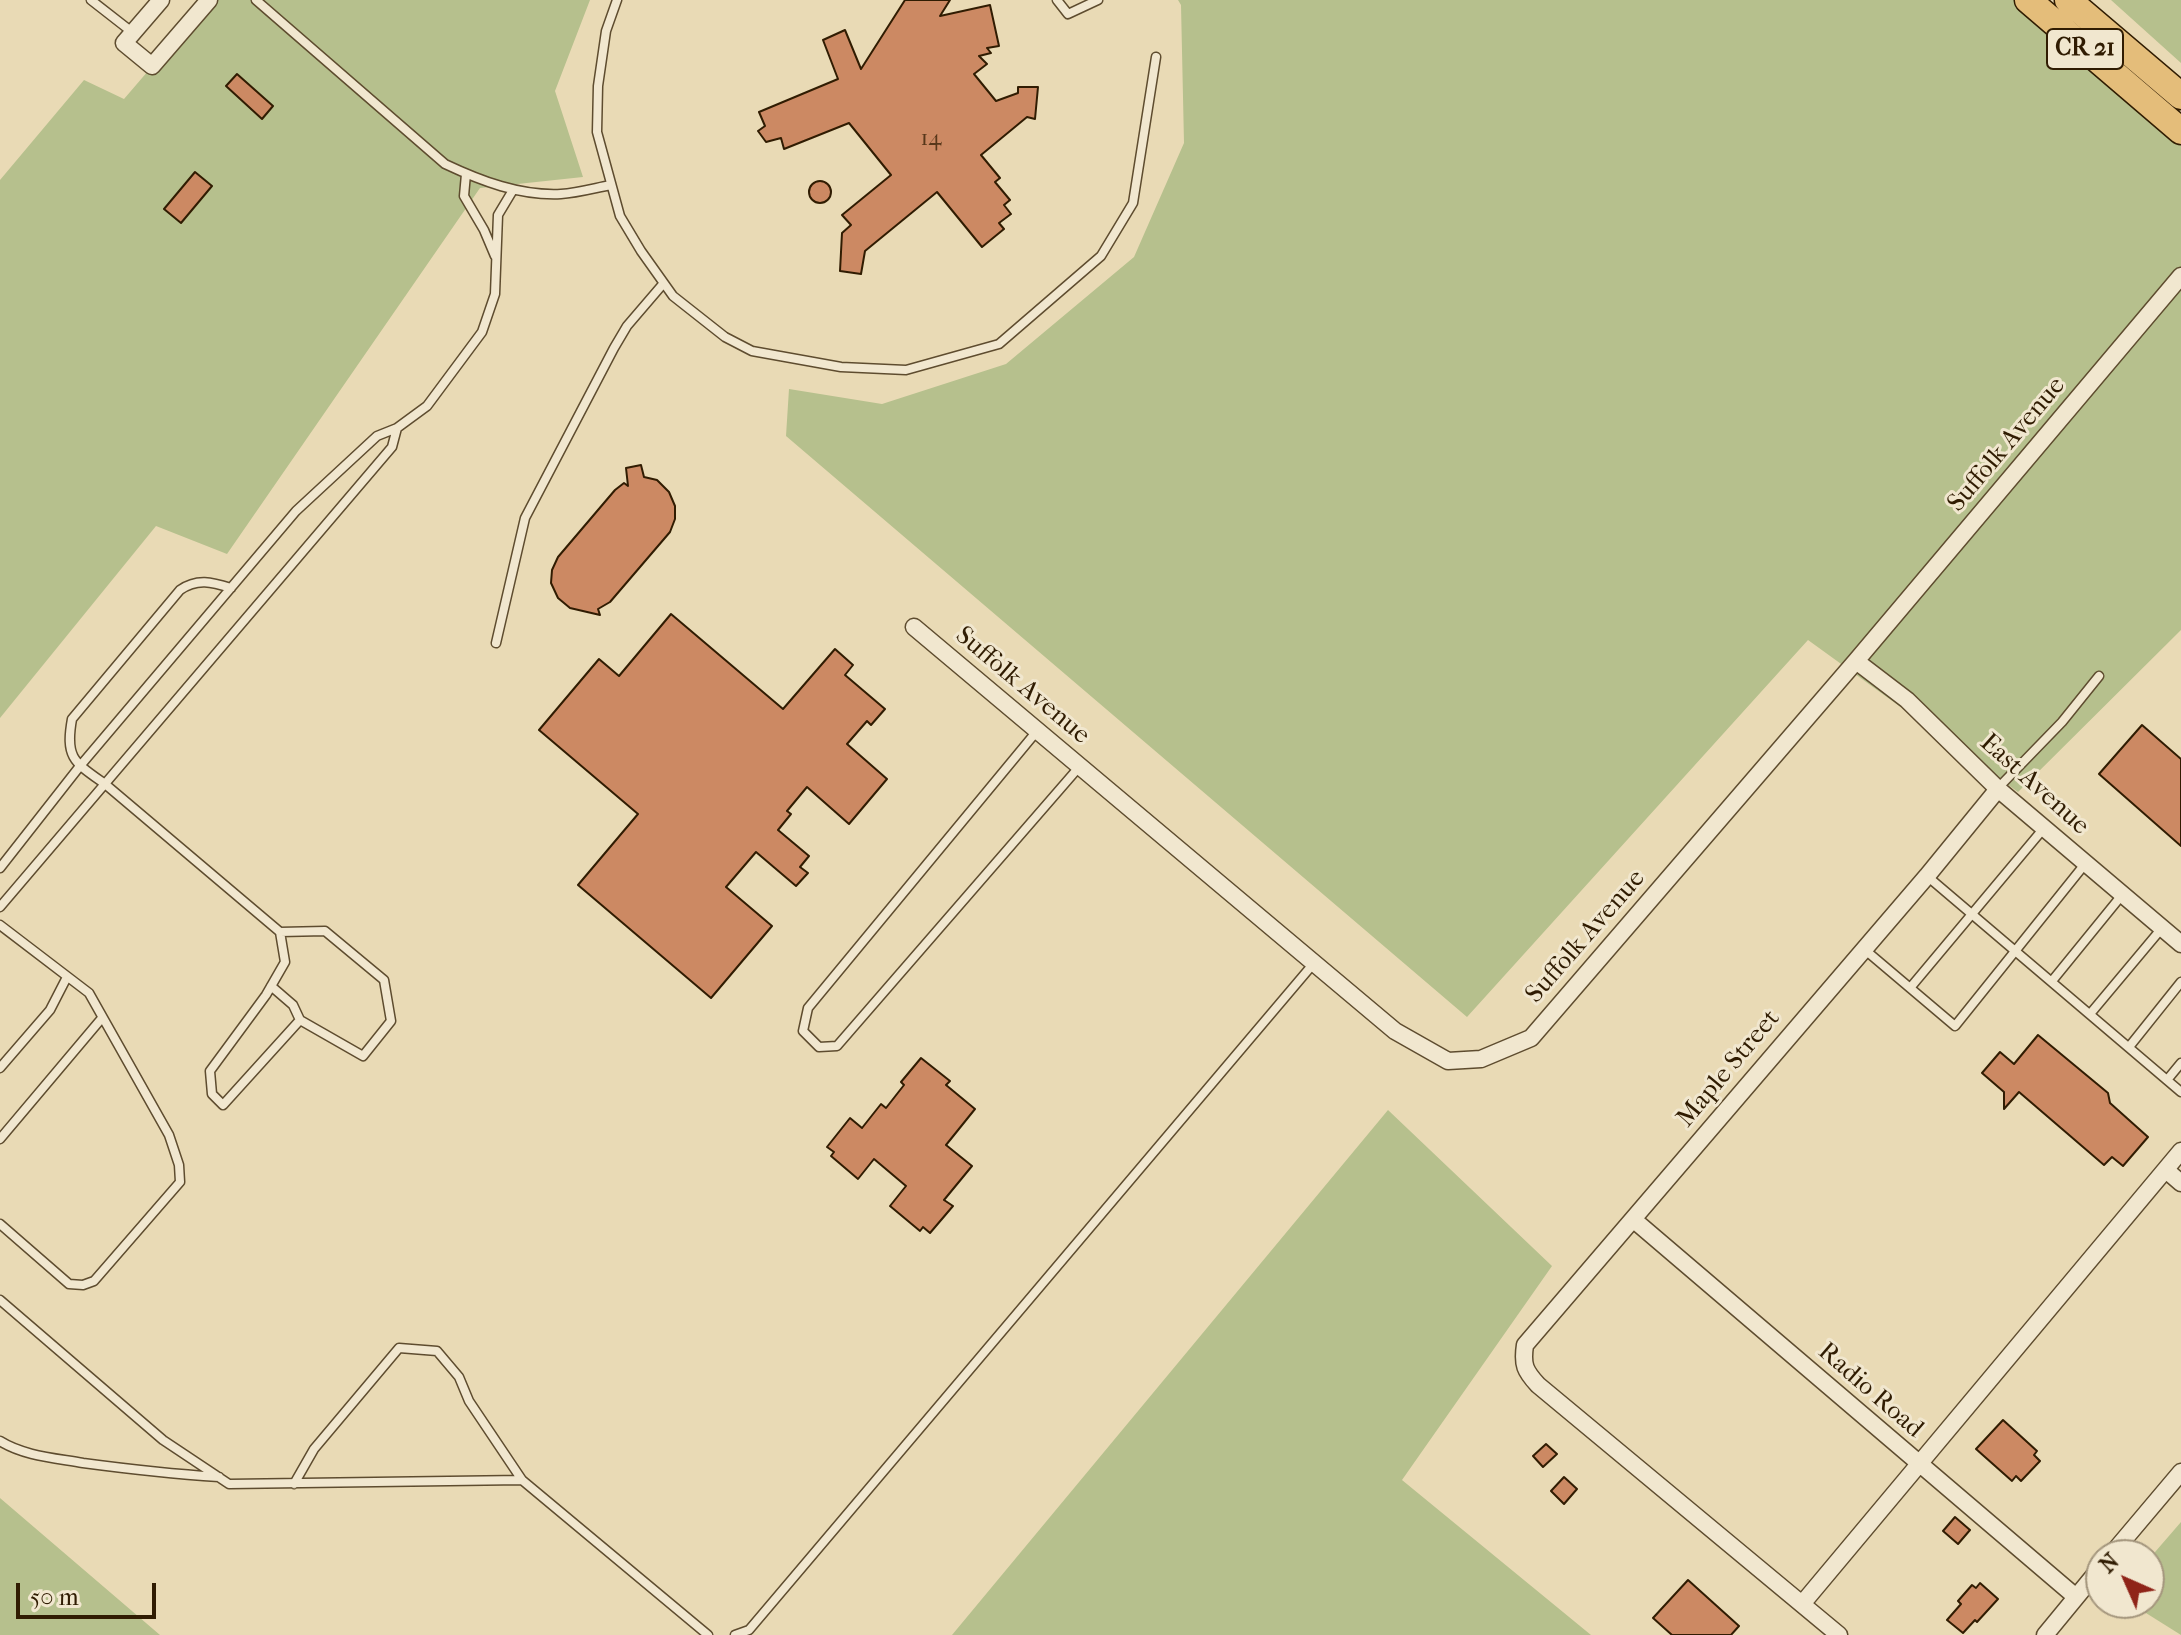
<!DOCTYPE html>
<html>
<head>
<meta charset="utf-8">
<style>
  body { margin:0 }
  #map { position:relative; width:2181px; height:1635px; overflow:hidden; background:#e9dab5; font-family:"IM FELL French Canon",serif }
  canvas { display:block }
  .north { position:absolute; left:2085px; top:1539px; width:80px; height:80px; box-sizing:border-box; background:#f1e7cf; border:2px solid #a4967d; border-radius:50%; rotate:315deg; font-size:22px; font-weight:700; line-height:32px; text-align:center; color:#301c02 }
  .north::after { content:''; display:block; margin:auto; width:28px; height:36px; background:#8f2418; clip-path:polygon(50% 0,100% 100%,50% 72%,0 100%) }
  .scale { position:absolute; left:16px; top:1583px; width:140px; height:36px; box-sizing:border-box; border:4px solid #301c02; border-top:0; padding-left:10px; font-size:24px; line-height:28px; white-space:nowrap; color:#301c02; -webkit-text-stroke:6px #f1e7cf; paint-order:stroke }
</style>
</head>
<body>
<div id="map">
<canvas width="2181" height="1635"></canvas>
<div class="north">N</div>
<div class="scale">50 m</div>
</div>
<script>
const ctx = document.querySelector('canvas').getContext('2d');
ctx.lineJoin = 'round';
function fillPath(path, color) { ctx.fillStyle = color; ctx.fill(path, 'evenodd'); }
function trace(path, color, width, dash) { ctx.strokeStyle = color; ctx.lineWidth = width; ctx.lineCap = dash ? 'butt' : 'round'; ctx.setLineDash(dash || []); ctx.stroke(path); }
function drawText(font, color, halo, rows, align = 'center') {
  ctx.font = font + ' "IM FELL French Canon",serif'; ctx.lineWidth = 6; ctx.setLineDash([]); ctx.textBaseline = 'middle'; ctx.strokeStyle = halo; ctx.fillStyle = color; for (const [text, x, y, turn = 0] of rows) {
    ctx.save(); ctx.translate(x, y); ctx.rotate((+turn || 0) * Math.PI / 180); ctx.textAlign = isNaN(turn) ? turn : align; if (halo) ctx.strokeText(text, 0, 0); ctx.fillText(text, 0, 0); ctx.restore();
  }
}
fillPath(new Path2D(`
  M209,0h381l-35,91 28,86 -103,11 -253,366 -71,-28 -156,192v-538l84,-100 40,19z
  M1178,0h850l153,131v499l-163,162 -210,-152 -341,377 -681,-581 3,-47 93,15 124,-40 128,-107 50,-114 -3,-138z
  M2111,0h70v63z
  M1388,1110l164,156 -150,214 189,155h-639z
  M0,1498l160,137h-160z
  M2181,1522v113l-51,-32h19v-44z`), '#b6c08d');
const building = new Path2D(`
  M905,0h45l-10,16 50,-11 9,41 -12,2 4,5 -12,3 8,8 -13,10 22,27 22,-8v-6h20l-3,32 -8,-2 -46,38 19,23 -5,4 15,18 -6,5 7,9 -12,9 5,6 -22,18 -45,-55 -72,59 -4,23 -21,-3 2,-38 9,-8 -9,-10 49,-40 -42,-52 -65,26 -3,-11 -15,4 -8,-11 7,-5 -6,-14 79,-33 -15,-39 22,-10 16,39z
  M237,74l36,32 -11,13 -36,-33z
  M195,172l17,14 -31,37 -17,-14z
  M809 192a11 11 0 1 1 22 0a11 11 0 1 1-22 0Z
  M641,465l3,12 13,3 12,12 6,14v13l-5,13 -60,70 -12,7 2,6 -30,-7 -12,-10 -7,-15 1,-13 6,-13 57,-67 9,-7 4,3 -2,-18z
  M671,614l112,95 52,-60 18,16 -8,10 40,34 -14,16 -4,-4 -20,23 40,35 -38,45 -42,-37 -20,24 4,3 -13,16 31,26 -9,11 8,6 -12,13 -40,-34 -30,35 46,39 -61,72 -133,-113 60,-71 -99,-84 60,-71 20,17z
  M2142,725l39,34v87l-82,-72z
  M2038,1035l70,58 2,10 38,34 -25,29 -11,-9 -8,8 -85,-73 -15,17v-17l-22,-19 18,-21 14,12z
  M921,1058l29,23 -4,4 29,24 -29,36 26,21 -28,34 9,6 -23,27 -7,-6 -3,4 -30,-25 16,-20 -32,-27 -16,20 -27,-23 3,-4 -7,-5 23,-29 12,10 19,-24 5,4 18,-23 -3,-3z
  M2003,1420l34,31 -3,4 6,6 -19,20 -5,-5 -4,5 -36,-32z
  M1546,1444l11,10 -14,13 -10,-11z
  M1564,1477l13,12 -13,15 -13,-13z
  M1955,1517l15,13 -12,14 -15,-13z
  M1688,1580l51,46 -8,9h-59l-19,-17z
  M1980,1583l18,16 -21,23 -2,-2 -12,13 -16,-13 14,-16 -3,-3 14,-16 4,3z`);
fillPath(building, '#cc8963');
trace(building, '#301c02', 2);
const service = new Path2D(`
  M91,0l41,32
  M256,0l189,164c36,17 75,32 116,30 16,-1 34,-6 50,-9
  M617,0l-11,31 -8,55 -1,46 23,84 21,35 32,45 52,41 27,14 89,16 65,3 93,-26 102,-88 32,-53 23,-146
  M1057,0l11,14 30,-14
  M466,174l-2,22 20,34 11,26
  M231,588c-19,-6 -34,-10 -51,2l-108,129c-7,39 2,43 33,65l175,148 5,30 -19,33 -56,76 2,23 11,11 77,-85 -7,-15 -22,-19
  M496,643l29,-125 89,-170 13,-22 36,-42
  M1037,731l-229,277 -5,23 16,16 18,-1 243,-280
  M1998,788l64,-66 37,-46
  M0,868l80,-102 216,-255 81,-75 20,-8 30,-22 55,-74 13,-38 3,-79 15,-25
  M1927,876l254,216
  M0,907l392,-460 5,-19
  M0,925l89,68 80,142 10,30 1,17 -86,99 -11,4 -14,-1 -69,-60
  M280,932l45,-1 59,49 7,41 -28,35 -63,-36
  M1864,949l91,77 130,-162
  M2052,981l70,-86
  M1910,988l134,-160
  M2090,1014l72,-86
  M2129,1047l52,-65
  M0,1068l50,-58 17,-33
  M2167,1080l14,-17
  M0,1139l102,-121
  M0,1300l163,140 66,44 293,-4 186,155
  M0,1441c24,15 55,17 83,22 45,6 90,11 136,14
  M294,1484l20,-35 85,-101 38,3 22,26 10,24 53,79
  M735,1635l14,-5 565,-667`);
const minor = new Path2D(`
  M161,0l-37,43 28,23 57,-66
  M914,627l481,404 53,30 33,-2 50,-21 325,-377 325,-385
  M1856,661l51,39 91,89 183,155
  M2166,1170l15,13
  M1634,1220l442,377
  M2111,1555l70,-83
  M1802,1604l379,-453
  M1839,1635l-301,-250c-13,-14 -16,-20 -13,-40l402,-469 71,-87
  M2045,1635l56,-68`);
const primary = new Path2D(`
  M2028,0l153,131
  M2068,0l113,96`);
trace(service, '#5e4c2f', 11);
trace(minor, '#5e4c2f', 19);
trace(primary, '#301c02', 29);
trace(service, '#f1e7cf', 8);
trace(minor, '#f1e7cf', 16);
trace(primary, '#e4bd7a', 26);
drawText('22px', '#57371a', null, [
  ["14",931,140]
]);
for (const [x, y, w] of [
  [2085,49,76]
]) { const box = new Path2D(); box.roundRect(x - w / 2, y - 20, w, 40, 6); ctx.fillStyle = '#f1e7cf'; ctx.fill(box); trace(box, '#301c02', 2); }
drawText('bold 24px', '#301c02', null, [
  ["CR 21",2085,49]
]);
drawText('26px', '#301c02', '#f1e7cf', [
  ["Suffolk Avenue",2007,445,-50],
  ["Suffolk Avenue",1022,686,40],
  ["East Avenue",2034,785,42],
  ["Suffolk Avenue",1586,937,-49],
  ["Maple Street",1729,1069,-50],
  ["Radio Road",1870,1391,41]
]);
</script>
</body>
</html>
